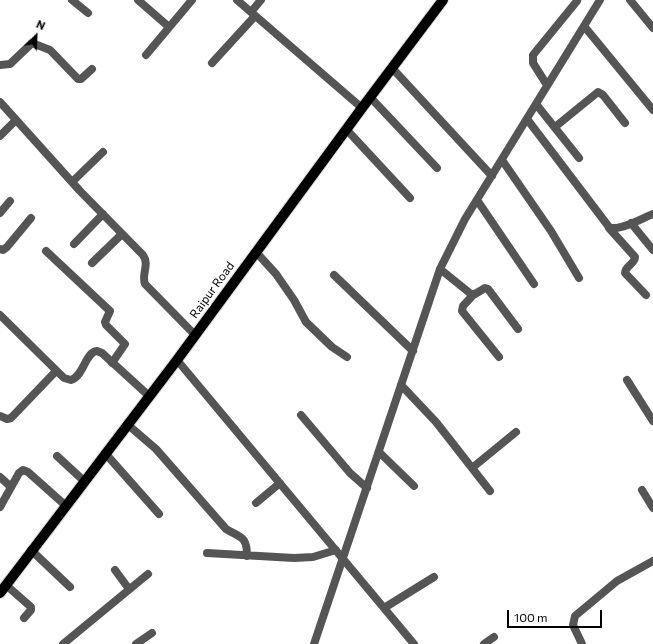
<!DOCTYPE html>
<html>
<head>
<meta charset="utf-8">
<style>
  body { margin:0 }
  #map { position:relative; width:653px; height:644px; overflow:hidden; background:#fff; font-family:Commissioner,sans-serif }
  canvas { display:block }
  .north { position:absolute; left:16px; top:16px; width:40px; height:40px; -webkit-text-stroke:3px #fff; paint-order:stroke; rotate:24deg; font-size:11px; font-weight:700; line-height:16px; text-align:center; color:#000 }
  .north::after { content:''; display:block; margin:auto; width:14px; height:18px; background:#000; clip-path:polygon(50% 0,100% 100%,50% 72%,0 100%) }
  .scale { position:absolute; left:507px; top:610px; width:95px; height:18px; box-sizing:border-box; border:2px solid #000; border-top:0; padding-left:5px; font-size:12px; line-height:14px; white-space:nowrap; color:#000; -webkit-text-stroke:3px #fff; paint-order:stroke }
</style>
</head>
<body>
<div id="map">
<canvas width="653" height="644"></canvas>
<div class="north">N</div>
<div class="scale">100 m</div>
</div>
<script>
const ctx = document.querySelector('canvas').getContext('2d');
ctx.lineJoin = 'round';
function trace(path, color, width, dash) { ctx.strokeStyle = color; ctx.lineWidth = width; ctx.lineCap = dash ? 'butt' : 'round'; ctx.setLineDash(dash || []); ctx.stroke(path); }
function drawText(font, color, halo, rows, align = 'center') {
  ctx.font = font + ' Commissioner,sans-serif'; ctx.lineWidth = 3.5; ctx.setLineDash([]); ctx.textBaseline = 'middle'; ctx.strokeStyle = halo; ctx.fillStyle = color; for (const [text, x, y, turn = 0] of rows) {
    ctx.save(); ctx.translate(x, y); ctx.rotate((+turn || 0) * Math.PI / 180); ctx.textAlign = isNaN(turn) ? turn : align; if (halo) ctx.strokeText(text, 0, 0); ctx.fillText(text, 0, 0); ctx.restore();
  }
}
const major = new Path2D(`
  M0,593l177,-233 185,-252 81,-108`);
trace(major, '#dbdbdb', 12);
trace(new Path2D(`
  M72,0l16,13
  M138,0l31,27
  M237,0l125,108
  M630,0l23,28
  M251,12l10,-12
  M584,26l69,84
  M146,55l46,-55
  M212,63l43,-47
  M0,65l10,-1 22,-21 18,7 28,29h3l11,-10
  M392,68l100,108
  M547,85l-14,-22v-8l44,-54
  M370,97l67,71
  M0,102l80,89 63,64c7,10 -2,19 2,29l50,51
  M536,104l43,54
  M527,119l82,108c10,5 33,-9 44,-13
  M555,127l43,-35 5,3 22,28
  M346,129l64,69
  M0,136l16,-16
  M502,160l49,71 28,47
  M72,182l31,-30
  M477,200l57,84
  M0,213l10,-12
  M631,223l22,27
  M609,228l26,29c0,7 -10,9 -10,16l21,22
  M74,244l29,-30
  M0,249l3,1 4,-3 24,-29
  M46,251l64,60 -5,11 1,3 19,19 -13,19
  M256,252l20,22 18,26 12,22 26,25 15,10
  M92,263l30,-29
  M440,269l31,25h4l10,-6 3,1 30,40
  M334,275l79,76
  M474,294l-11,12 -1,5 37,46
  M0,315l64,63 7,2c13,-4 14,-28 26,-29l5,2 46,42
  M177,360l237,284
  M627,380l26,41
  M401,385l35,37 54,69
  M301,415l49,58 17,15
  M0,416l7,3 4,-1 45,-47
  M127,424l29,25 70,80c15,9 21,7 21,27
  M379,452l35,34
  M105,453l54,61
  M57,456l27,25
  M472,468l44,-36
  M0,477l11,10
  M642,490l11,18
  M256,503l24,-20
  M0,507l19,-34 4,-3 5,2 37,33
  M31,550l39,37
  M207,553l87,5 19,-1 23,-7
  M115,570l14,19
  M6,585l25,22v3l-7,8
  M384,608l50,-31
  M63,644l85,-70
  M136,644l16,-11
  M314,644l126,-375 25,-50 135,-219
  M484,644l10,-7
  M582,644l-9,-19 2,-9 42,-35 36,-20`), '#555', 8);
trace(major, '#000', 10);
drawText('12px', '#000', '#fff', [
  ["Raipur Road",212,290,-54]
]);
</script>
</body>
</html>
